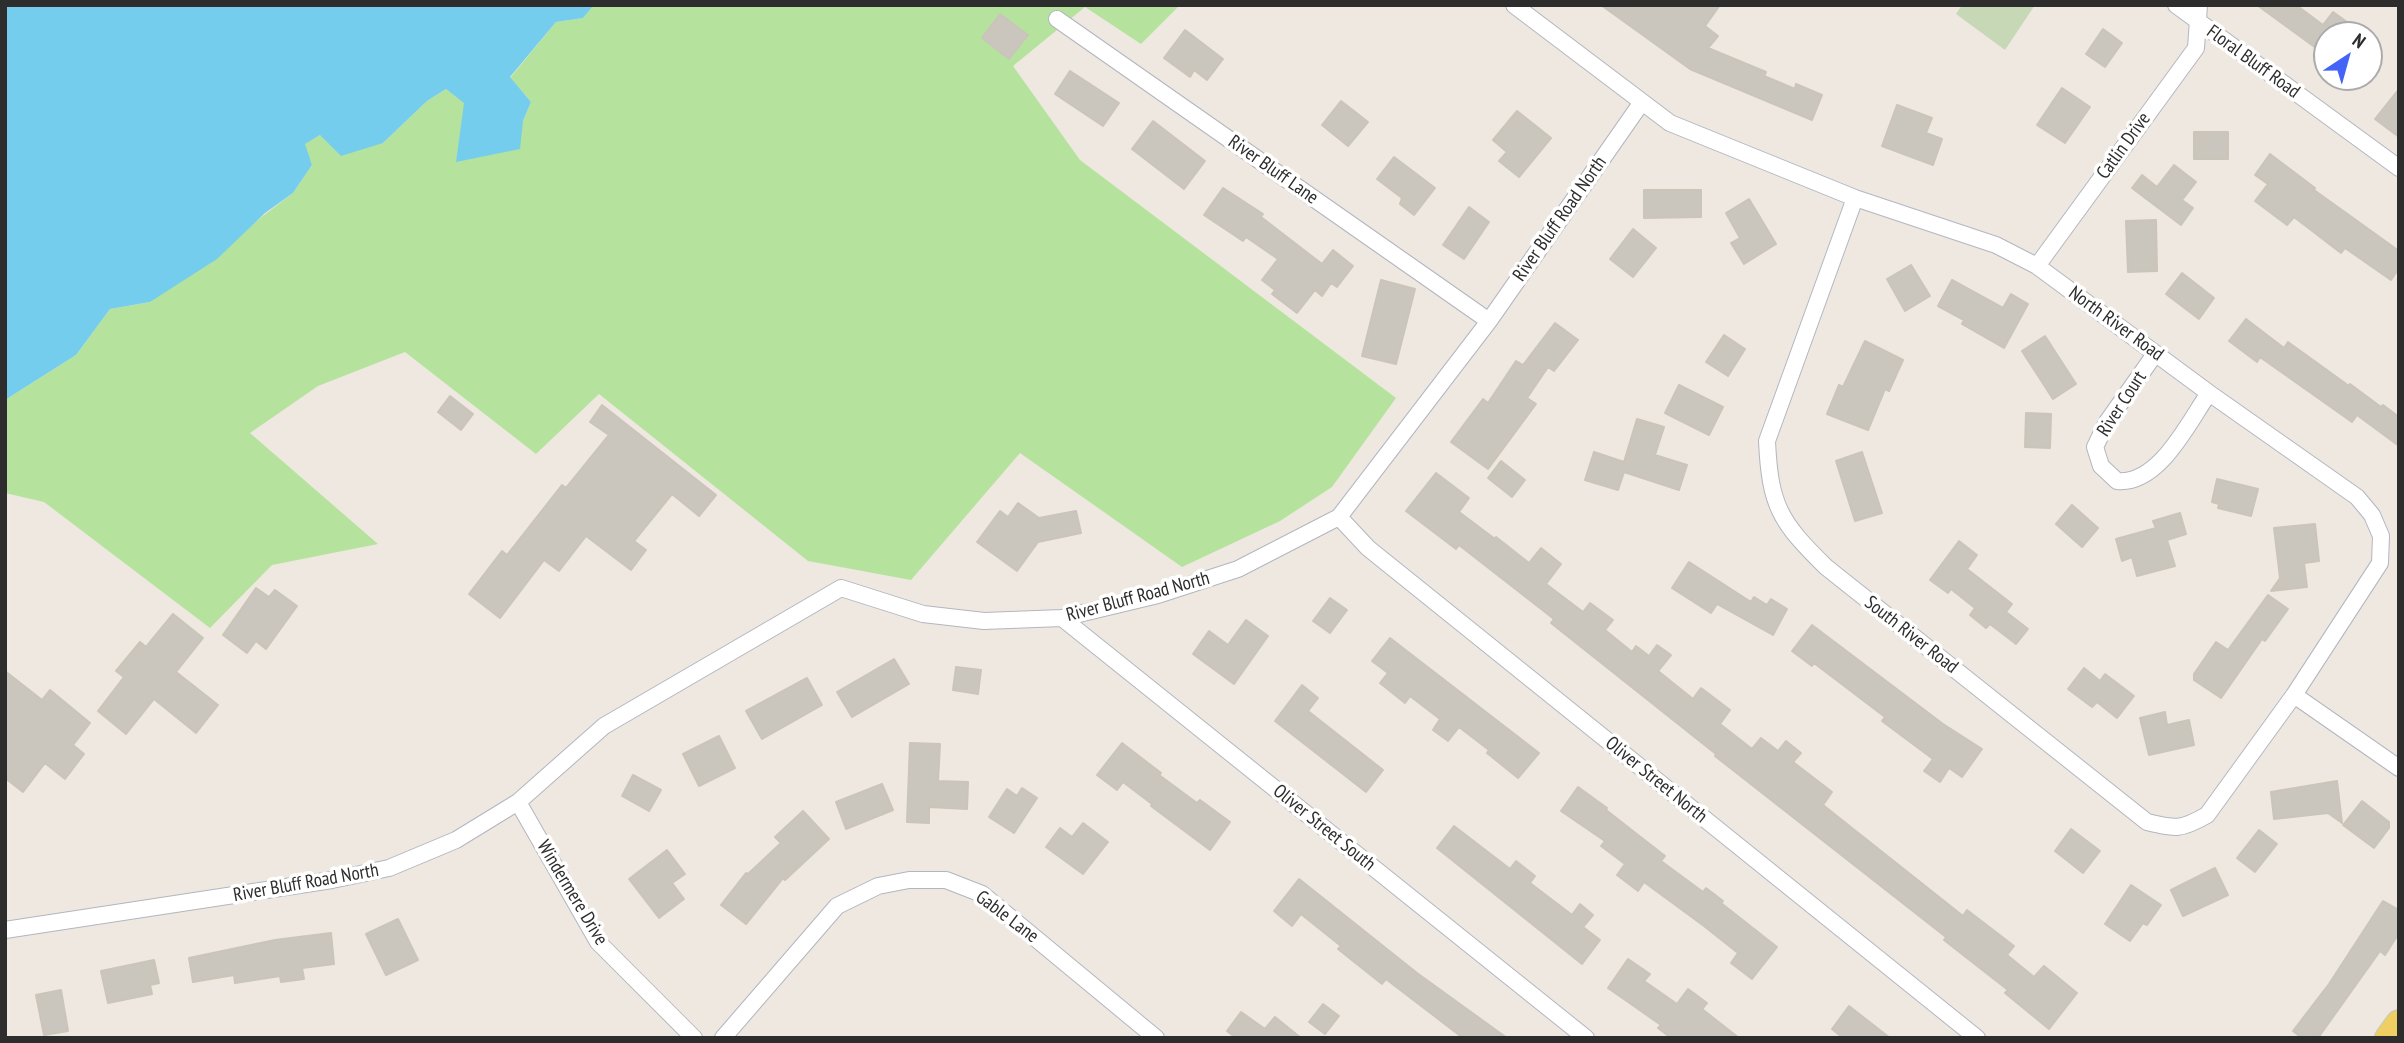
<!DOCTYPE html>
<html>
<head>
<meta charset="utf-8">
<style>
  body { margin:0 }
  #map { position:relative; width:2404px; height:1043px; overflow:hidden; background:#eee8e0; font-family:"PT Sans Narrow",sans-serif }
  canvas { display:block }
  .frame { position:absolute; inset:0; border:7px solid #2d2d2d; pointer-events:none }
  .north { position:absolute; left:2313px; top:21px; width:70px; height:70px; box-sizing:border-box; background:#fff; border:2px solid #ababab; border-radius:50%; rotate:36deg; font-size:19px; font-weight:700; line-height:28px; text-align:center; color:#2d2d2d }
  .north::after { content:''; display:block; margin:auto; width:24px; height:32px; background:#4364f7; clip-path:polygon(50% 0,100% 100%,50% 72%,0 100%) }
</style>
</head>
<body>
<div id="map">
<canvas width="2404" height="1043"></canvas>
<div class="frame"></div>
<div class="north">N</div>
</div>
<script>
const ctx = document.querySelector('canvas').getContext('2d');
ctx.lineJoin = 'round';
function fillPath(path, color) { ctx.fillStyle = color; ctx.fill(path, 'evenodd'); }
function trace(path, color, width, dash) { ctx.strokeStyle = color; ctx.lineWidth = width; ctx.lineCap = dash ? 'butt' : 'round'; ctx.setLineDash(dash || []); ctx.stroke(path); }
function drawText(font, color, halo, rows, align = 'center') {
  ctx.font = font + ' "PT Sans Narrow",sans-serif'; ctx.lineWidth = 7; ctx.setLineDash([]); ctx.textBaseline = 'middle'; ctx.strokeStyle = halo; ctx.fillStyle = color; for (const [text, x, y, turn = 0] of rows) {
    ctx.save(); ctx.translate(x, y); ctx.rotate((+turn || 0) * Math.PI / 180); ctx.textAlign = isNaN(turn) ? turn : align; if (halo) ctx.strokeText(text, 0, 0); ctx.fillText(text, 0, 0); ctx.restore();
  }
}
fillPath(new Path2D(`
  M594,5h586l-39,39 -56,-37 -72,59 67,94 316,238 -64,89 -52,34 -98,46 -162,-114 -109,127 -103,-19 -209,-167 -63,60 -131,-102 -87,34 -68,47 128,111 -106,21 -62,63 -166,-126 -39,-9v-93l71,-45 34,-46 40,-7 143,-109 19,-28 -8,-21 16,-9 63,8 44,-42 19,-12 18,13 59,19 8,-19 -21,-24 46,-56 27,-4z`), '#b5e39e');
fillPath(new Path2D(`
  M1962,5h73l-30,45 -49,-36z`), '#c7d8b7');
fillPath(new Path2D(`
  M5,5h589l-11,13 -27,4 -46,55 21,25 -8,19 -3,28 -64,13 8,-59 -18,-14 -19,12 -44,42 -42,13 -21,-21 -15,9 7,21 -19,28 -28,20 -48,46 -67,43 -40,7 -34,46 -71,45z`), '#75cded');
const building = new Path2D(`
  M1601,5h119l-15,21 13,10 -10,12 58,24 -2,4 31,13 1,-5 26,11 -10,25 -122,-51z
  M2257,5h39l27,20 10,-13 14,10 -10,13h-10v21z
  M1000,14l28,21 -19,24 -27,-21z
  M2103,29l19,14 -17,24 -19,-13z
  M1185,30l38,29 -16,21 -13,-10 -4,7 -26,-19z
  M1070,71l49,32 -16,23 -48,-32z
  M2062,88l28,19 -25,36 -28,-18z
  M2399,89v48l-24,-18z
  M1341,101l27,21 -20,24 -26,-21z
  M1897,105l35,13 -6,15 16,6 -9,26 -51,-19z
  M1517,111l34,27 -32,39 -20,-16 8,-9 -14,-12z
  M1153,121l52,40 -21,28 -52,-40z
  M2194,132h34v27h-34z
  M2270,154l45,34 -1,2 85,61v17l-8,12 -46,-32 -4,5 -47,-36 -7,8 -32,-24 13,-17 -13,-9z
  M1394,157l41,31 -21,27 -14,-11 2,-6 -25,-19z
  M2174,165l22,17 -14,18 11,8 -12,17 -49,-37 10,-13 15,12z
  M1223,188l40,26 -2,3 61,47 11,-14 20,16 -16,21 -6,-4 -9,13 -7,-6 -18,23 -25,-19 3,-4 -13,-10 16,-21 -32,-22 -3,4 -39,-26z
  M1644,190h57v27l-57,1z
  M1749,199l27,45 -32,20 -13,-21 9,-5 -14,-25z
  M1469,207l20,15 -25,37 -21,-14z
  M2156,220l1,51 -29,1 -2,-51z
  M1633,229l23,19 -23,29 -23,-18z
  M1911,265l19,31 -25,15 -18,-32z
  M2182,273l32,25 -15,21 -33,-25z
  M1381,280l34,9 -19,75 -34,-8z
  M1952,280l51,28 8,-14 17,10 -24,44 -42,-24 2,-4 -26,-14z
  M2246,319l38,29 4,-6 61,44 1,-2 31,23 2,-2 16,12v29l-42,-31 -5,7 -92,-65 -3,5 -28,-21z
  M1555,323l23,17 -24,31 -6,-4 -21,31 9,6 -48,65 -37,-27 32,-43 5,4 28,-42 7,4z
  M1724,335l21,14 -17,27 -22,-14z
  M2045,336l31,48 -23,15 -31,-48z
  M1865,341l38,19 -14,31 -4,-2 -17,41 -41,-16 12,-29 4,2z
  M1679,385l44,22 -14,28 -44,-22z
  M450,396l23,18 -12,16 -23,-18z
  M602,405l114,90 -17,21 -27,-22 -38,47 12,9 -15,20 -45,-34 -27,35 -15,-11 -44,58 -31,-24 33,-43 5,4 55,-70 4,3 43,-53 -19,-13z
  M2026,413l25,1 -1,34 -25,-1z
  M1637,419l27,8 -9,28 32,10 -8,25 -55,-18 -6,18 -33,-10 9,-28 30,10z
  M1862,452l20,61 -27,8 -19,-60z
  M1501,461l24,19 -13,17 -24,-19z
  M1436,473l33,25 -10,14 36,27 1,-2 33,26 12,-15 20,16 -15,20 37,28 7,-9 23,17 -8,10 27,22 4,-6 13,10 8,-11 14,10 -13,16 35,28 8,-11 29,22 -10,14 32,25 9,-11 17,13 8,-10 15,12 -8,9 39,30 -9,13 140,111 4,-6 47,36 -7,9 27,22 10,-11 33,27 -28,36 -44,-36 3,-3 -64,-50 2,-3 -231,-181 1,-2 -165,-131 3,-4 -95,-74 -3,4 -50,-38z
  M2217,479l41,10 -7,27 -33,-8 1,-4 -7,-2z
  M1018,503l21,15 37,-7 5,22 -43,9 -21,29 -40,-29 23,-31 8,6z
  M2072,505l26,23 -16,19 -26,-23z
  M2180,513l6,21 -19,6 8,26 -38,10 -5,-19 -10,4 -6,-22 40,-11 -3,-7z
  M2315,524l4,37 -15,2 3,24 -36,4 9,-13 -6,-50z
  M1959,541l18,14 -10,14 45,35 -6,8 22,17 -12,15 -26,-20 -4,4 -16,-13 5,-7 -24,-19 -3,4 -18,-13z
  M1689,562l62,40 3,-5 13,8 4,-6 16,10 -14,26 -56,-31 -6,9 -39,-25z
  M256,588l13,9 6,-7 22,16 -31,43 -10,-8 -9,12 -24,-18z
  M2268,595l20,14 -23,32 -3,-2 -41,59 -27,-18v-6l22,-32 12,8z
  M1330,598l17,12 -17,23 -17,-12z
  M173,614l30,24 -27,34 42,33 -22,28 -42,-34 -28,35 -28,-23 26,-34 -8,-6 24,-29 6,5z
  M1246,620l22,16 -34,48 -41,-30 16,-23 19,14z
  M1812,625l131,99 39,25 -20,28 -13,-9 -9,14 -16,-11 9,-12 -51,-38 3,-4 -71,-54 -2,3 -20,-15z
  M1390,638l149,115 -21,25 -31,-25 2,-3 -30,-23 -11,14 -15,-11 7,-11 -30,-23 -5,7 -25,-20 8,-10 -16,-12z
  M894,659l15,25 -57,33 -15,-25z
  M956,667l25,3 -3,24 -25,-4z
  M2084,668l16,13 5,-7 29,22 -17,22 -20,-16 -5,5 -24,-18z
  M5,671l37,29 8,-10 40,33 -17,22 11,9 -19,25 -20,-16 -22,29 -18,-14z
  M807,678l15,27 -60,34 -16,-28z
  M1302,685l16,13 -10,13 75,59 -17,22 -91,-71z
  M2165,712l2,13 22,-5 5,25 -45,10 -9,-37z
  M719,736l16,32 -36,18 -16,-32z
  M910,743l30,1 -2,37 30,1 -1,27 -38,-2v16l-22,-1z
  M1122,743l39,30 -2,2 38,28 3,-3 30,22 -20,28 -59,-44 1,-2 -29,-22 -6,8 -20,-15z
  M633,775l28,15 -12,21 -27,-15z
  M2337,781l5,42 -14,-10 -54,6 -3,-27z
  M882,784l11,26 -47,19 -10,-27z
  M1578,787l29,21 -1,2 59,46 -4,5 42,31 3,-4 17,13 -2,2 56,44 -25,32 -21,-16 7,-10 -34,-27 -60,-44 -6,9 -21,-16 8,-11 -24,-18 4,-5 -44,-30z
  M1022,788l15,10 -23,35 -25,-16 18,-28 10,7z
  M2362,801l27,21v6l-15,20 -31,-23z
  M803,811l26,28 -44,41 -2,-2 -37,46 -25,-19 25,-32 2,1 33,-31 -6,-6z
  M1083,823l25,19 -25,32 -37,-27 14,-19 12,9z
  M1454,826l56,43 6,-8 19,15 -5,7 42,32 8,-11 13,11 -10,12 17,13 -18,24 -145,-116z
  M2071,829l29,22 -17,22 -28,-22z
  M2259,830l18,14 -22,28 -18,-14z
  M667,850l18,24 -13,9 12,16 -25,19 -30,-39z
  M2215,868l13,27 -45,21 -12,-26z
  M1299,879l118,94 90,65h-44l-77,-59 -4,5 -44,-35 3,-3 -40,-32 -9,12 -18,-15z
  M2131,885l30,20 -14,20 -4,-2 -13,18 -25,-17z
  M2383,901l16,9v23l-14,22 -5,-4 -62,87h-16l-9,-7 36,-47z
  M398,919l20,41 -32,15 -20,-41z
  M331,933l3,31 -32,4 2,11 -23,3 -1,-6 -45,7 -1,-8 -41,7 -4,-24 86,-18z
  M1628,959l22,15 -6,7 33,23 11,-15 19,14 -5,6 37,29h-68l-13,-10 3,-3 -53,-37z
  M154,960l5,23 -9,2 2,9 -44,9 -7,-32z
  M61,990l7,41 -24,4 -8,-40z
  M1323,1004l16,12 -14,18 -16,-12z
  M1849,1006l41,32h-47l-11,-9z
  M1241,1012l24,17 10,-12 26,21h-65l-9,-7z`);
fillPath(building, '#cac6be');
trace(building, '#cac4b9', 2);
const minor = new Path2D(`
  M1514,5l156,118 185,75 141,47 41,21 172,127 148,104 15,18 9,21 -1,27 -86,132 -87,120c-26,15 -31,14 -60,7l-321,-255c-46,-45 -56,-61 -59,-126l88,-243
  M2176,5l223,163
  M1057,19l432,302
  M2037,266l159,-218 3,-43
  M2155,354l-48,68 -12,25 6,19 16,15c42,4 71,-58 92,-88
  M1339,517l29,31 609,490
  M1062,618l524,420
  M2294,695l105,73
  M518,802l80,140 96,96
  M5,930l327,-50 57,-12 67,-28 62,-38 86,-76 237,-138 82,26 61,7 78,-3 96,-23 80,-26 101,-52 150,-196 153,-219
  M723,1038l114,-132 41,-20 31,-6h37l36,14 174,144`);
const primary = new Path2D(`
  M2388,1038l11,-15`);
trace(minor, '#b3b6c0', 18);
trace(primary, '#c8c8c8', 28);
trace(minor, '#fff', 16);
trace(primary, '#efcf64', 26);
drawText('19px', '#2d2d2d', '#fff', [
  ["Floral Bluff Road",2253,62,36],
  ["Catlin Drive",2124,146,-54],
  ["River Bluff Lane",1273,170,35],
  ["River Bluff Road North",1560,219,-55],
  ["North River Road",2116,324,36],
  ["River Court",2122,404,-57],
  ["River Bluff Road North",1138,597,-15],
  ["South River Road",1911,635,38],
  ["Oliver Street North",1656,780,39],
  ["Oliver Street South",1324,828,39],
  ["River Bluff Road North",306,883,-10],
  ["Windermere Drive",572,893,59],
  ["Gable Lane",1007,917,37]
]);
</script>
</body>
</html>
